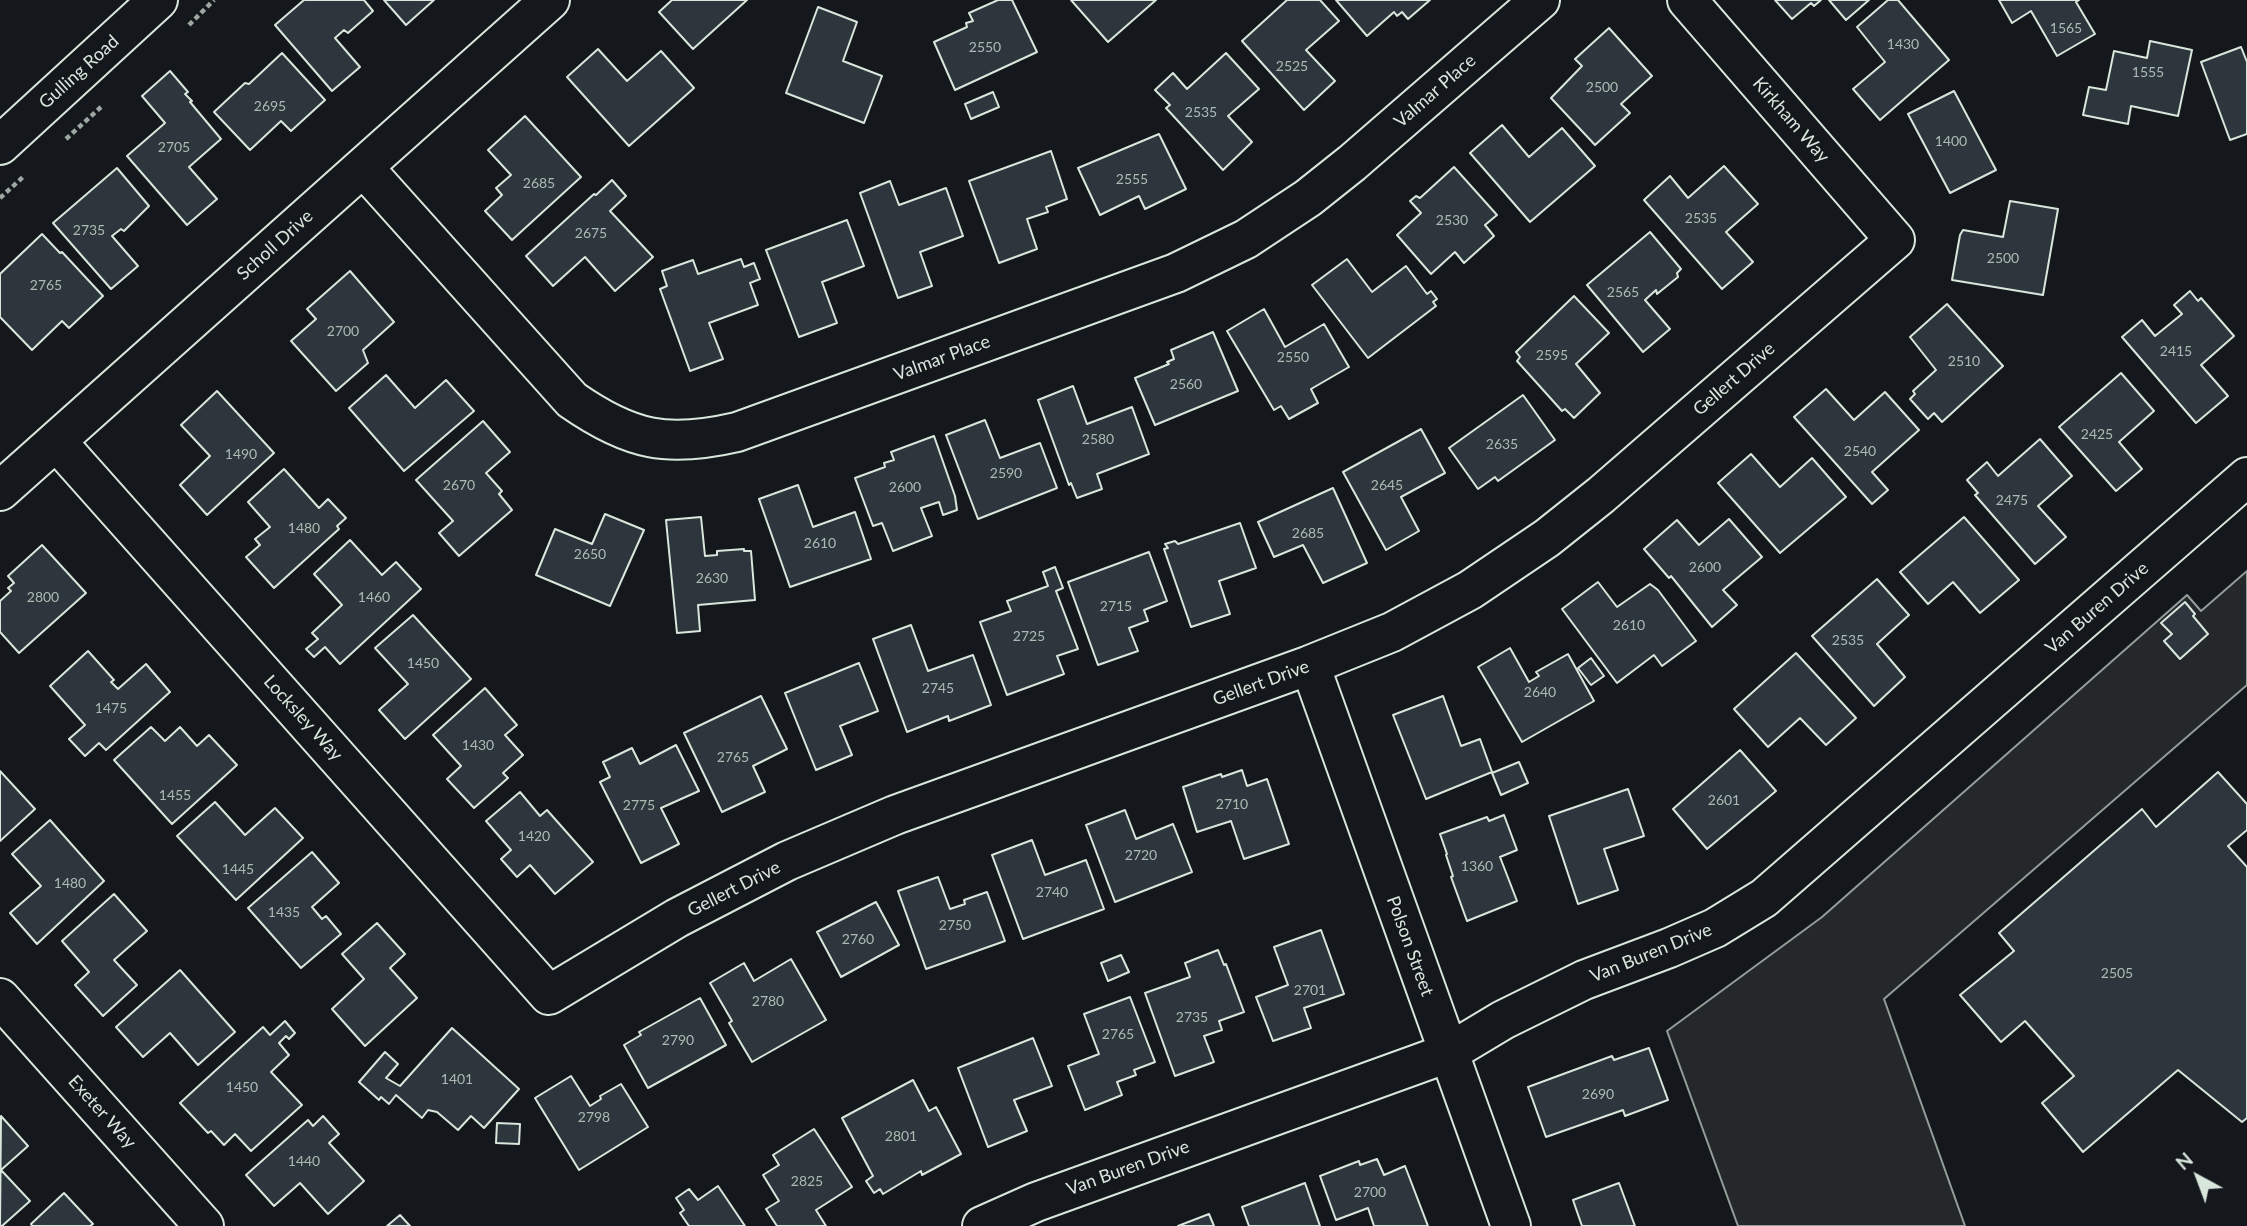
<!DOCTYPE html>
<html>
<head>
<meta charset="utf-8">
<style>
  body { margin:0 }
  #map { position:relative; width:2247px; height:1226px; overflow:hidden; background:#14181c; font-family:Lato,sans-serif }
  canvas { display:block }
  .north { position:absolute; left:2163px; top:1142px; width:70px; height:70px; -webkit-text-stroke:5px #14181c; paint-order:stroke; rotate:319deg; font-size:19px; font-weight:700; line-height:28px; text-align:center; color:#d8e6dc }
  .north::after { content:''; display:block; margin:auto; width:24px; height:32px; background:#d8e6dc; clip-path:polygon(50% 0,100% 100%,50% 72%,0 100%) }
</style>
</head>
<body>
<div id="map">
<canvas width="2247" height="1226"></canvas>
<div class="north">N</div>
</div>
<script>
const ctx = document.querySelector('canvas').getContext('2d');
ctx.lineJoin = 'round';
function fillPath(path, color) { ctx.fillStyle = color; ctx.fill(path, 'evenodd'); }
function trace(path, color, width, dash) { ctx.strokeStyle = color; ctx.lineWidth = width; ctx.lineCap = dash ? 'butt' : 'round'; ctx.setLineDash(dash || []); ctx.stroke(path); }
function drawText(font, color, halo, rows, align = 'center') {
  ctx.font = font + ' Lato,sans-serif'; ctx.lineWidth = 5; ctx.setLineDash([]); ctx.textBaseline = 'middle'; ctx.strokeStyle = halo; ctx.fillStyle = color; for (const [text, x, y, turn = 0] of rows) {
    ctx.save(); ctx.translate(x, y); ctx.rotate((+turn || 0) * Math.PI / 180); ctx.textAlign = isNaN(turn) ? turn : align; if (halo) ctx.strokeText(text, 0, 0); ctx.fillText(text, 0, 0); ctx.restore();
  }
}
const parking = new Path2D(`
  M2247,571v114l-363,314 81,227h-227l-71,-195 155,-114 365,-322 14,16z`);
fillPath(parking, '#24282b');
trace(parking, '#939e99', 2);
const building = new Path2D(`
  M304,0h60l9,11 -25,22 -4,-3 -9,8 25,29 -28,24 -57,-66z
  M384,0h50l-28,25z
  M672,0h75l-54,49 -34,-37z
  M998,0h14l25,52 -82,38 -21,-48 33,-15 -1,-4 7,-2 -4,-8z
  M1071,0h85l-48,42z
  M1287,0h33l19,21 -33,29 29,31 -31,29 -62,-69z
  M1336,0h94l-22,19 -6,-7 -5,4 -3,-4 -27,24z
  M1775,0h46l-7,6 -3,-3 -19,16z
  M1829,0h40l-23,20z
  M1888,0h10l51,60 -69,60 -27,-31 32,-27 -28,-35z
  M1999,0h80l-3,2 19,32 -38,22 -26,-45 -19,12z
  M818,7l39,15 -14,39 39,15 -18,47 -78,-30z
  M1609,28l43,48 -31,28 9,9 -35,32 -44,-47 31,-32 -7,-7z
  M2150,41l42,9 -14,66 -47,-10 -3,18 -45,-9 6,-28 17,3 8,-39 33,7z
  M2241,47l6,15v72l-17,6 -29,-78z
  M598,49l29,32 34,-30 33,37 -65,58 -62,-69z
  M282,53l43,47 -34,31 -10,-10 -31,29 -36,-38 31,-29 4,1z
  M1226,53l33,36 -31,27 24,26 -29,28 -57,-62 4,-3 -15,-15 18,-17 14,16z
  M170,71l18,21 -3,2 7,7 -2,1 31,37 -32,28 28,32 -30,26 -60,-69 38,-33 -23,-27z
  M1954,91l42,79 -46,23 -42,-79z
  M993,92l6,15 -28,12 -6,-15z
  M525,116l56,61 -69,63 -27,-29 17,-16 -6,-7 15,-13 -23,-25z
  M1502,125l27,32 33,-29 33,38 -65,56 -60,-69z
  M1159,134l27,55 -41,20 -6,-13 -39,19 -22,-47z
  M1051,151l16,48 -21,8 2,5 -21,7 10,30 -38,14 -30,-82z
  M1724,166l34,38 -32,28 27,30 -31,27 -78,-89 26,-24 18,22z
  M1454,167l43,48 -12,10 9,11 -30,27 -9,-11 -24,22 -34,-39 24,-22 -11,-12 6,-5 4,2z
  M117,168l32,38 -25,25 -3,-2 -9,7 26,30 -27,23 -58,-66z
  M612,180l14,16 -16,15 43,46 -38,34 -30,-34 -32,29 -27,-30 68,-62 2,1z
  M890,181l9,24 47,-17 17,48 -43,16 12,34 -34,12 -38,-105z
  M2010,201l48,8 -15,86 -91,-15 8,-45 3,-5 40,7z
  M847,220l17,46 -42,16 15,41 -38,14 -33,-87z
  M1650,232l31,37 -4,4 1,4 -21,17 -1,-4 -11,10 25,29 -27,23 -56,-67z
  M42,234l18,19 2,-1 41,44 -34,32 -7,-7 -30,29 -32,-33v-43z
  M741,259l3,8 10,-4 6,16 -10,4 8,22 -49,18 14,36 -33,12 -30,-82 7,-3 -5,-15 31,-11 5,14z
  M1347,259l25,33 34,-26 21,28 4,-3 6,8 -4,3 3,4 -68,52 -56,-73z
  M350,271l44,51 -31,28 5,13 -32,28 -45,-50 25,-22 -9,-10z
  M2190,291l8,10 3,-3 33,38 -33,29 27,31 -32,27 -74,-86 20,-17 13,16 27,-22 -8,-9z
  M1574,296l35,37 -33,31 24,29 -26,25 -9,-9 -3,2 -45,-50 3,-4 -4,-5z
  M1947,304l56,62 -61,56 -8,-9 -6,6 -18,-20 5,-5 -2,-3 23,-21 -26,-33z
  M1264,309l21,38 39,-23 25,43 -38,22 7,14 -29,16 -8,-13 -7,4 -47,-79z
  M1213,332l25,59 -83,34 -20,-47 34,-14 -2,-2 7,-3 -3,-9z
  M2121,373l33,38 -35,31 23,27 -26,22 -57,-64z
  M386,375l29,33 31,-28 28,31 -70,60 -55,-63z
  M1073,386l14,38 45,-17 17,47 -52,20 5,15 -25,9 -6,-15 -2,2 -31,-85z
  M1826,389l28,31 31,-28 34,38 -47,42 16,18 -16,14 -78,-87z
  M217,391l57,62 -67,62 -27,-30 30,-29 -29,-31z
  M1523,395l32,45 -57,41 -3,-4 -17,12 -29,-41z
  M985,420l15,38 40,-15 17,45 -79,31 -32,-84z
  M483,421l27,31 -24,21 16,18 -3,3 13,16 -53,46 -20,-23 14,-12 -37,-41z
  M1421,429l24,44 -44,24 18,34 -33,19 -43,-78z
  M934,436l21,60 2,14 -14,5 -4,-13 -18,6 11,28 -39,15 -11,-28 -9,3 -18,-48 30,-11 -1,-4 10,-3 -3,-8z
  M2040,439l32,37 -34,30 28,31 -31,27 -60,-69 3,-2 -11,-13 20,-18 11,14z
  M1751,454l29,33 32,-29 34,39 -66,56 -62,-70z
  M284,469l35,39 9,-9 18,19 -9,8 2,3 -65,59 -28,-31 14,-12 -5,-6 15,-12 -22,-25z
  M798,485l15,42 42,-15 16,47 -81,28 -31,-88z
  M1333,488l34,75 -44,20 -20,-38 -29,12 -16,-35z
  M605,514l39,16 -34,76 -74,-31 19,-46 37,15z
  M701,517l4,39 12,-1v-4l27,-2v2h7l4,49 -57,5 2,26 -23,2 -11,-113z
  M1964,517l55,63 -39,33 -27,-31 -25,22 -28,-32z
  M1729,519l33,38 -39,33 14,15 -25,22 -41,-51 -2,2 -25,-29 33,-29 22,25z
  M1240,523l16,45 -37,13 11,33 -39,13 -27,-78 4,-1 -3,-4 10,-3 3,3z
  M350,540l32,35 14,-13 25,27 -81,75 -15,-17 -11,10 -8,-8 12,-10 -6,-6 30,-28 -28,-31z
  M42,545l44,48 -67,60 -19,-21v-31l11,-10 -3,-3 6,-5 -6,-7z
  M1149,552l18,49 -23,9 4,11 -19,7 9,23 -40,14 -30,-83z
  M1055,567l8,21 -7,3 22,58 -21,7 7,18 -57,21 -27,-73 31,-11 -4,-10 41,-15 -5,-14z
  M1877,579l32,36 -32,29 28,33 -31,29 -62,-70z
  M1598,582l19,25 33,-23 8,6 38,51 -34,25 -8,-11 -37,28 -55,-74z
  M2185,602l10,12 -2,2 15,18 -28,25 -16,-18 8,-7 -11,-11z
  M413,615l58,64 -66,60 -26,-29 29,-26 -33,-36z
  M911,625l17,46 45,-16 18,50 -42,16 -1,-5 -41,16 -34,-93z
  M1510,648l19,34 10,-6 -3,-4 32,-18 26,47 -72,41 -44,-75z
  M88,651l26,29 -3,2 7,7 28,-25 24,28 -64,58 -7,-7 -14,13 -16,-17 16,-14 -35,-39z
  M1796,653l60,65 -30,27 -26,-27 -32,29 -34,-38z
  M1591,658l13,18 -13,9 -13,-17z
  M859,663l19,48 -38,15 12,29 -36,15 -31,-77z
  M485,688l32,37 -12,10 18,20 -20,18 5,5 -34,30 -27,-29 14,-13 -28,-31z
  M761,696l26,53 -34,17 12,26 -43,20 -38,-79z
  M1443,696l18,50 19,-7 12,33 -66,27 -33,-84z
  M151,727l14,14 15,-14 17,19 12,-11 28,30 -65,59 -58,-64z
  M676,745l23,46 -38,17 18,36 -38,19 -41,-81 10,-5 -7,-15 29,-14 8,16z
  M1740,750l36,41 -69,58 -34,-40z
  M1519,762l9,21 -27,12 -9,-22z
  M1242,770l5,16 20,-7 22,65 -45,15 -13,-38 -34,11 -14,-45 38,-13 1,3z
  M0,771l35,38 -35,32z
  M2218,772l29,32v26l-19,16 19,21v251l-5,4 -64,-52 -95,82 -41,-49 32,-27 -49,-55 -24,21 -41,-47 54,-44 -15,-18 143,-124 14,18z
  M1628,789l16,47 -40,13 14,41 -40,14 -29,-88z
  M520,792l20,24 7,-6 46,52 -38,32 -25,-29 -13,12 -16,-18 10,-9 -25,-29z
  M215,802l30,33 30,-27 28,30 -67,62 -59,-64z
  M1125,810l11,29 37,-15 19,48 -77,30 -29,-77z
  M1504,815l13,35 -17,7 17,44 -50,20 -16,-44 2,-1 -7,-21 1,-1 -7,-20 47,-17 2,4z
  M50,820l54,61 -67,63 -27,-31 31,-27 -29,-32z
  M1032,840l13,35 41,-15 18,49 -81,30 -31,-84z
  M312,852l27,31 -27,24 10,12 4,-3 15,18 -40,34 -53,-60z
  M938,877l12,32 15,-5 -1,-4 23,-8 18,49 -79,28 -28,-78z
  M114,894l33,37 -33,29 23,25 -34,31 -28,-31 14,-13 -27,-31z
  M876,902l23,43 -58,32 -24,-45z
  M377,923l28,31 -15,14 27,30 -52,48 -33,-37 32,-30 -22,-25z
  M1321,930l23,64 -40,14 7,20 -38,13 -17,-44 32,-12 -14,-38z
  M1218,950l6,15 2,-1 18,48 -25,9 3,9 -18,6 10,26 -39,14 -30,-83 45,-16 -5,-14z
  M1121,955l8,17 -21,9 -7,-18z
  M791,959l35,61 -74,42 -23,-39 3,-2 -22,-38 34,-20 10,18z
  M180,970l55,62 -37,33 -28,-32 -27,24 -27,-30z
  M1130,997l25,65 -21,8 2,5 -19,7 5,13 -37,15 -17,-44 31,-12 -15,-40z
  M700,998l26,47 -78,43 -24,-43 17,-10 -2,-3z
  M285,1021l10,12 -6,6 -3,-3 -7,7 10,12 -18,17 31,33 -51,46 -16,-17 -11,11 -13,-14 -3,2 -28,-30 83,-76 7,8z
  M452,1028l67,61 -35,39 -13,-12 -13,14 -21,-18 -9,-2 -6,8 -26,-23 -7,9 -8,-7 -2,3 -20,-18 26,-30 13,12 -12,14 14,8z
  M1033,1038l19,48 -38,14 13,31 -39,16 -30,-79z
  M1649,1048l19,52 -43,16 -2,-6 -77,27 -18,-50 84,-31 2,4z
  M571,1076l19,30 11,-7 -1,-3 21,-12 27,43 -69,43 -44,-72z
  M913,1080l16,31 7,-4 25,47 -39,21 -1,-4 -38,23 -3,-5 -6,4 -8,-12 7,-5 -31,-58z
  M1,1116l27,30 -27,24 29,31 -28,25h-2z
  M323,1116l16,18 -10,9 35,38 -36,33 -28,-31 -26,23 -28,-31 62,-55 5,6z
  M497,1123l23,1 -1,20 -23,-1z
  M814,1129l38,58 -36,23 10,16h-49l-11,-17 13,-8 -16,-26 16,-10 -6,-10z
  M1377,1159l7,16 21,-9 23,60h-54l-6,-18 -32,12 -16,-44 39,-15 1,4z
  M1305,1183l15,43h-71l-7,-19z
  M1619,1183l16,43h-53l-9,-26z
  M718,1186l27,40h-56l-9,-13 4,-3 -8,-12 13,-9 9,11z
  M64,1193l29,31 -3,2h-58l-1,-2z
  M1209,1214l5,12h-36z
  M400,1215l10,11h-23z`);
fillPath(building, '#2c363c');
trace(building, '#d8e6dc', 2);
const minor = new Path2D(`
  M0,145l158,-145
  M363,167l209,233c59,41 96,48 165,32l439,-159 70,-34 62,-41 44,-35 188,-163
  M56,441l493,554 128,-77 110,-57 108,-46 415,-150 82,-33 78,-42 77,-52 54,-43 294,-255 -208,-240
  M0,491l550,-491
  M1310,665l201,561
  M0,998l204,228
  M982,1226l54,-24 412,-149 55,-33 81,-40 85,-32 46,-20 49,-30 483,-421`);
trace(minor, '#d8e6dc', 42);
trace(new Path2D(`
  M189,25l25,-25
  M66,139l35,-32
  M0,198l23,-21`), '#9da8a2', 4.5, [5, 3.5]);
trace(minor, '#14181c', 38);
drawText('14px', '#adbab4', null, [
  ["1565",2066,28],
  ["1430",1903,44],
  ["2550",985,47],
  ["2525",1292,66],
  ["1555",2148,72],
  ["2500",1602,87],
  ["2695",270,106],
  ["2535",1201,112],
  ["1400",1951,141],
  ["2705",174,147],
  ["2555",1132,179],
  ["2685",539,183],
  ["2535",1701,218],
  ["2530",1452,220],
  ["2735",89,230],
  ["2675",591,233],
  ["2500",2003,258],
  ["2765",46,285],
  ["2565",1623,292],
  ["2700",343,331],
  ["2415",2176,351],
  ["2595",1552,355],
  ["2550",1293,357],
  ["2510",1964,361],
  ["2560",1186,384],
  ["2425",2097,434],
  ["2580",1098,439],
  ["2635",1502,444],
  ["2540",1860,451],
  ["1490",241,454],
  ["2590",1006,473],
  ["2670",459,485],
  ["2645",1387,485],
  ["2600",905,487],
  ["2475",2012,500],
  ["1480",304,528],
  ["2685",1308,533],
  ["2610",820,543],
  ["2650",590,554],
  ["2600",1705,567],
  ["2630",712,578],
  ["2800",43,597],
  ["1460",374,597],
  ["2715",1116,606],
  ["2610",1629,625],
  ["2725",1029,636],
  ["2535",1848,640],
  ["1450",423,663],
  ["2745",938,688],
  ["2640",1540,692],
  ["1475",111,708],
  ["1430",478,745],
  ["2765",733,757],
  ["1455",175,795],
  ["2601",1724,800],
  ["2710",1232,804],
  ["2775",639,805],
  ["1420",534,836],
  ["2720",1141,855],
  ["1360",1477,866],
  ["1445",238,869],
  ["1480",70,883],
  ["2740",1052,892],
  ["1435",284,912],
  ["2750",955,925],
  ["2760",858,939],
  ["2505",2117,973],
  ["2701",1310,990],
  ["2780",768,1001],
  ["2735",1192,1017],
  ["2765",1118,1034],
  ["2790",678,1040],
  ["1401",457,1079],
  ["1450",242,1087],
  ["2690",1598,1094],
  ["2798",594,1117],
  ["2801",901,1136],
  ["1440",304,1161],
  ["2825",807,1181],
  ["2700",1370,1192]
]);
drawText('18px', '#d8e6dc', '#14181c', [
  ["Gulling Road",79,72,-42],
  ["Valmar Place",1435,91,-41],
  ["Kirkham Way",1791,120,49],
  ["Scholl Drive",275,245,-42],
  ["Valmar Place",942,358,-20],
  ["Gellert Drive",1734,379,-41],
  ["Van Buren Drive",2097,608,-41],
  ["Gellert Drive",1261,683,-20],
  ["Locksley Way",303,718,48],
  ["Gellert Drive",734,889,-27],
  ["Polson Street",1410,946,70],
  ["Van Buren Drive",1651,953,-22],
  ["Exeter Way",102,1112,48],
  ["Van Buren Drive",1128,1168,-20]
]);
</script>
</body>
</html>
